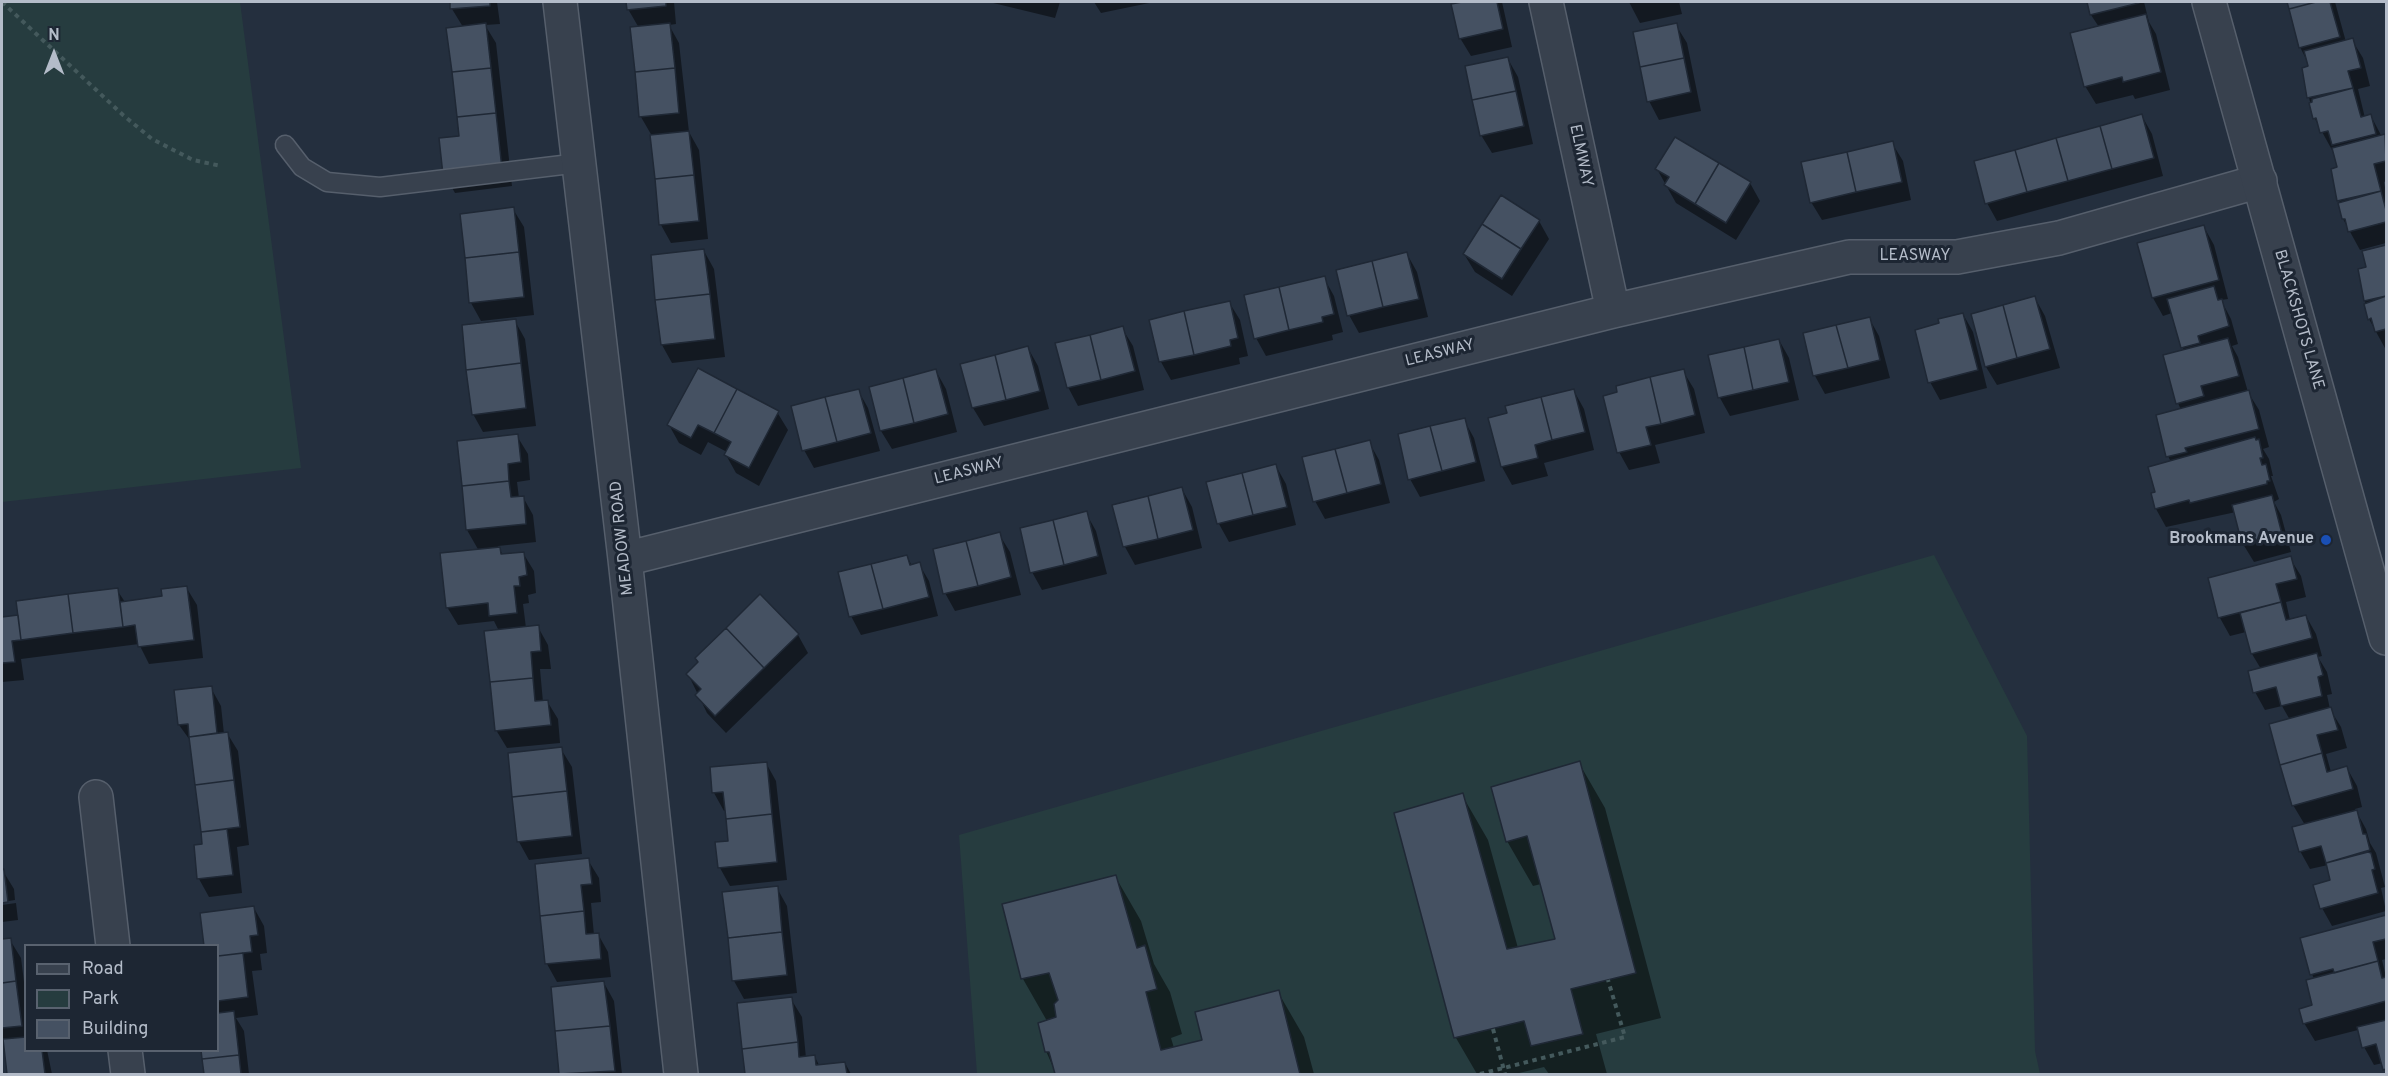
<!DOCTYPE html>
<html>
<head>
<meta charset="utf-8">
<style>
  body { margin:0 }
  #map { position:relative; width:2388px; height:1076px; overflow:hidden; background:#242f3e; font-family:Overpass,sans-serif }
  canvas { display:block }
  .frame { position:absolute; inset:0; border:3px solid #b4bcc9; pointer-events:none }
  .legend { position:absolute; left:24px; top:944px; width:195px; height:108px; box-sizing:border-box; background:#1d2633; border:2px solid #59626f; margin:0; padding:8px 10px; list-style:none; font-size:18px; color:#b4bcc9 }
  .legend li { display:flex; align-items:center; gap:12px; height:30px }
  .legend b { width:30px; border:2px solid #59626f }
  .north { position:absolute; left:24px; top:24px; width:60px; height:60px; -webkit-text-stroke:4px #1d2633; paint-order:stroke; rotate:0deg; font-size:16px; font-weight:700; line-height:24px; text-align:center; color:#b4bcc9 }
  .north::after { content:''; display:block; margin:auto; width:21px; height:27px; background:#b4bcc9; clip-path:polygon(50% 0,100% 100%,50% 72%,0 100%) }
</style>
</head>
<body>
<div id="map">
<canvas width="2388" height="1076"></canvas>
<div class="frame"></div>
<ul class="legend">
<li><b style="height:8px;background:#38414e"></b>Road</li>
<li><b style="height:16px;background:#263c3f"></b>Park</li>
<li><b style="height:16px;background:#455162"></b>Building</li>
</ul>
<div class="north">N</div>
</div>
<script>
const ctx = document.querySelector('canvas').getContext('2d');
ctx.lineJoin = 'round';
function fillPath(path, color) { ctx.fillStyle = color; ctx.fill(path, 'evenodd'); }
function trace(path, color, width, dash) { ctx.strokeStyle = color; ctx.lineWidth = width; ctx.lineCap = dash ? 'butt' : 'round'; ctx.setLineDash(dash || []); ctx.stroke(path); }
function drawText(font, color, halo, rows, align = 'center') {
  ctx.font = font + ' Overpass,sans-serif'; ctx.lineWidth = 6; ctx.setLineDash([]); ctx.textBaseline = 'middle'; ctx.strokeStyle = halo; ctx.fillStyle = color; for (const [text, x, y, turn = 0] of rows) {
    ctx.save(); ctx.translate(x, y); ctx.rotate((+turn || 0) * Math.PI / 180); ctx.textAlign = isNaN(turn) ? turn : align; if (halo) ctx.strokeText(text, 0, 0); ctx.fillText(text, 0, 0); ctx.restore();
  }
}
fillPath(new Path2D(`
  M2,2h238l61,466 -299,34z
  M1934,555l93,181 8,315 5,23h-1063l-18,-239z`), '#263c3f');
fillPath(new Path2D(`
  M451,2h46l3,22 -15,1 11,18 16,143 -57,7 -10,-18 15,-38 3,-110 -11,-18z
  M627,2h47l2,22 -7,1 10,18 10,89 10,18 9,89 -37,4 -10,-18 -9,-89 -11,-19 -9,-89h7l-11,-19z
  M989,2h71l-5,16z
  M1094,2h60l-53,11z
  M1452,2h50l10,45 -41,9 -11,-18z
  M1629,2h50l3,12 -42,9z
  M2088,2h58h-2l5,20 7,12 14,56 -35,9 -2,-4 -37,9 -11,-18 14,-59 -8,-12z
  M2287,2h48l11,40 6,-2 11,18 7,28 -12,3 7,29 6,-2 11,21 2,-1 2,3v42l-2,1 2,11v50l-26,7 -17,-31 -10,-49 6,-2 -5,-18h-2l-17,-31 -10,-35 5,-17 -10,-20z
  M1676,25l11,18 14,68 -42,9 -10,-19z
  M1508,59l10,18 15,67 -41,9 -11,-18z
  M2142,116l10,18 11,42 -166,45 -10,-18z
  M1892,143l11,18 8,39 -89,20 -11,-18z
  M1657,169l93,14 10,18 -24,39 -60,-37z
  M513,209l11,18 10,88 -53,6 -10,-18z
  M1539,221l10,18 -37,57 -37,-24 -11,-18z
  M2204,227l10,18 14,54 -7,1 10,19 7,25 -6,2 6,11 10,35 11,18 10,37 -6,2 6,10 4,17h-2l8,23 -5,3 7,13 10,37 -37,10 -11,-18 -7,-32 -70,15 -10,-18 -4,-15 5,-1 14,-31 -3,-6 13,-46 -3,-7 6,-52 -12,-38 -9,3 -10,-18z
  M2386,247v103l-17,-31 -8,-34h2l5,-17 -4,-16z
  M704,251l10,18 11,88 -53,6 -10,-18z
  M1407,254l10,18 11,45 -69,16 -10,-18z
  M1324,278l10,18 9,36 -11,3 1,5 -67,16 -10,-18z
  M2035,298l10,18 15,52 -63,17 -11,-18 -13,-52z
  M1229,302l11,18 8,36 -9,2 1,6 -69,16 -10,-18 -10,-41z
  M1963,314l10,18 14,56 -47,12 -10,-18 11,-58z
  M1869,318l10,18 11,42 -65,16 -10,-18 -10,-42z
  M515,321l10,18 11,87 -53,6 -10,-18z
  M1122,328l11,18 11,44 -66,16 -10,-19z
  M1779,340l10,18 10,42 -69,16 -10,-18 -10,-42z
  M1028,348l10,18 11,43 -65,17 -11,-18 -11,-43z
  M936,371l10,18 11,43 -65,17 -11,-18 -10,-43z
  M1683,371l11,18 11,44 -50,12 5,18 -31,7 -10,-18z
  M858,390l10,18 12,43 -66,17 -10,-18z
  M1574,391l10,18 10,41 -50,13 4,13 -36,9 -10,-18z
  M777,412l11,18 -29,56 -23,-13 -10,-18 1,-3 -19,-10 -7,13 -22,-12 -10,-18z
  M1464,420l10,18 11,43 -65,16 -10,-18z
  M517,436l11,18 2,26 -13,2 2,16 4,-1 10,18 3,27 -38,4 5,9 20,-2 11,18 2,22 -8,2 1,8 -6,1 3,24 12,-1 10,18 3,24h-11l3,33 4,-1 11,18 2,24 -53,5 -11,-18 3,-99 -5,-10 -36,4 -11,-18 32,-56 -12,-21z
  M1369,442l10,18 11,43 -65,16 -10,-18z
  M1276,466l10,18 10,41 -67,17 -10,-18 -11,-41z
  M1182,489l10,18 10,41 -67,17 -10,-18 -11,-41z
  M1086,513l10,18 11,43 -65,16 -10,-18z
  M999,534l11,18 11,43 -66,16 -10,-18z
  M907,556l5,10 7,-2 10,17 9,35 -77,19 -10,-19z
  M2290,558l11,18 5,21 -20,5 4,18 16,-4 10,18 6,22 -4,1 9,15 5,22 -5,1 3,14 11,18 6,21 -21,6 5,18 16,-4 10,18 5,21 -7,2 11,20 4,14 6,10 9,34 -4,1 5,23 -54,15 -10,-18 10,-26 -4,-17 -18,4 -10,-18 5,-26 -12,-20 -3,-85 -8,-14 -17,4 -10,-18 6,-23 -9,-15 -6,-22 -16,4 -10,-18 -10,-39z
  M186,587l11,18 6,53 -54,6 -10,-20 -118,15 3,21 -22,2v-64l17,-2 98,-26 8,12 39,-4z
  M798,635l10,18 -82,80 -19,-20 -19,-39z
  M211,688l10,18 3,28 3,-1 11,18 11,94 -12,2 5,46 -33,4 -10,-18 -4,-32 9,-2 -12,-102 -13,-18z
  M561,749l11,18 10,87 -53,6 -10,-18 -9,-87z
  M766,763l10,18 11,99 -57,6 -10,-18 10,-26 -4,-32 -2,1 -10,-18z
  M1579,763l26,45 56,210 -65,16 11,40h-58l-5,-7 -29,7h-38l-21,-36 6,-243 26,45 30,108 39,-8 -16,-56 -8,2 -26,-45z
  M588,860l11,18 2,24 -10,1 3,32 4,-1 10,18 3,25 -54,5 -10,-18z
  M2,871h1l11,18 1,11 -13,2z
  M1115,876l26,45 13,43 16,28 12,42 -11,4 3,10 30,-6 74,-50 26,45 10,37h-258l-10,-23 1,-30 -24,-42 -19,-74z
  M777,888l10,18 10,87 -53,6 -10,-18z
  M16,903l2,17 -16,2v-17z
  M254,908l10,18 3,27 -7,1 2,16 -10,1 6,44 -22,3 8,13 5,43h-44l-3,-24h16v-35l2,-1 -2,-3v-65z
  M2386,917v42l-4,1 4,17v97l-3,-11 -9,2 -10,-18 -6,-17 -43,11 -11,-18 10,-17v-27l-2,-5z
  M10,940l11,18 5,40v52h21l5,24h-43l-4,-28 -3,1v-106z
  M604,983l10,18 8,73h-61l-9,-86z
  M791,999l11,18 4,41 9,-1 5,10 25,-4 6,11h-105l-8,-70z`), '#0007');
const building = new Path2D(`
  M450,2h40v4l-40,3z
  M626,2h40v4l-39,4z
  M1462,2h35l6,27 -44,10 -8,-35z
  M2087,2h52v1l-49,12z
  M2287,2h29l-27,7z
  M2316,2h14l10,35 -41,11 -10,-39z
  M2146,14l15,58 -38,10 -1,-5 -38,10 -14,-54z
  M486,23l5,45 -39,4 -6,-44z
  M670,23l5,45 -40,4 -5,-45z
  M1677,23l7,35 -44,9 -7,-35z
  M2353,38l8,30 -13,3 5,17 -46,10 -5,-30 6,-2 -4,-15z
  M1508,57l8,34 -44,9 -7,-34z
  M1684,58l7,34 -44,10 -7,-35z
  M491,68l5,45 -39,4 -5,-45z
  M675,68l4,45 -40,4 -4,-45z
  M2353,88l8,29 10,-3 5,20 -44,11 -4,-14 -8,2 -4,-15 -3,1 -4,-16 3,-1v-3z
  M1516,91l8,35 -44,10 -8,-36z
  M496,113l6,56 -59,6 -4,-37 20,-2 -2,-19z
  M2142,114l12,44 -42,11 -12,-43z
  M2100,126l12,43 -44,12 -12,-43z
  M689,131l5,44 -39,4 -5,-44z
  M2385,134l1,27 -12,3 7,27 -44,10 -6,-32 6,-2 -5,-19z
  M1675,137l44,26 -24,41 -31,-19 5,-8 -14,-8z
  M2056,138l12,43 -41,11 -12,-42z
  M1893,141l9,41 -46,10 -9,-40z
  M2015,150l12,42 -42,12 -11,-43z
  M1847,152l9,40 -46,11 -9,-41z
  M1719,163l32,19 -25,41 -31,-19z
  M694,175l5,46 -40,4 -4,-46z
  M2381,191l5,19v12l-38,10 -3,-13h-3l-4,-16z
  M1501,195l39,25 -19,29 -39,-25z
  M514,207l5,45 -54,6 -5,-44z
  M1482,224l39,25 -19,30 -39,-25z
  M2204,225l15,55 -67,18 -15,-55z
  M2386,245v51l-22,5 -6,-32 8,-2 -4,-16z
  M704,249l6,45 -55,6 -4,-45z
  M519,252l5,45 -55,6 -4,-45z
  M1407,252l12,47 -36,8 -11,-46z
  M1372,261l11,46 -36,9 -11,-46z
  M1325,276l9,38 -12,3 1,5 -34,8 -10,-43z
  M2214,286l4,14 4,-1 7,27 -31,10 2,7 -19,5 -14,-49z
  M1279,287l10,43 -35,9 -10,-44z
  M710,294l5,45 -54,6 -6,-45z
  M2035,296l15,53 -33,9 -14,-53z
  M2386,296v33l-11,3 -4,-14 -3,2 -4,-16z
  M1230,301l8,37 -8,2 1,6 -37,9 -10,-44z
  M2003,305l14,53 -32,9 -14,-53z
  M1184,311l10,44 -35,7 -10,-42z
  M1963,313l15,57 -50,13 -13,-53 24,-7 -1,-4z
  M1870,317l10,43 -32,8 -12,-43z
  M516,319l5,44 -55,7 -4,-45z
  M1836,325l12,43 -35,8 -10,-43z
  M1123,326l12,45 -34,9 -11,-45z
  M1090,335l11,45 -34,8 -12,-45z
  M2228,338l11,38 -38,10 3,10 -28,8 -13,-49z
  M1779,339l10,43 -36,8 -9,-43z
  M1028,346l12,45 -34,9 -11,-45z
  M1744,347l9,43 -35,8 -10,-43z
  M995,355l11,45 -34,8 -12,-44z
  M521,363l5,45 -54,7 -6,-45z
  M698,368l39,21 -23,44 -16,-8 -7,13 -24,-13z
  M936,369l12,45 -34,9 -11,-45z
  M1684,369l11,46 -34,9 -11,-47z
  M1650,377l11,47 -15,3 5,18 -34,8 -14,-57 14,-4 -1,-6z
  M903,378l11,45 -34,8 -11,-44z
  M737,389l42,22 -30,57 -25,-13 7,-13 -17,-9z
  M859,389l12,44 -34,9 -12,-45z
  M1574,389l11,43 -33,8 -11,-43z
  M2249,390l10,39 -74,19 2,4 -21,5 -10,-42z
  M825,397l12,45 -35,9 -11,-45z
  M1541,397l11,43 -17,5 3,13 -37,9 -13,-49 19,-5 -2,-7z
  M1465,418l11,44 -34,9 -12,-45z
  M1430,426l12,45 -34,9 -10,-46z
  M518,434l3,28 -13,2 1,17 -47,5 -5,-45z
  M2255,437l1,3 3,-1 4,19h-3l2,7 4,-1 4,17h-3v3l-77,19 -1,-3 -34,9 -4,-16 4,-1 -7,-25z
  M1370,440l11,44 -34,9 -12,-44z
  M1335,449l12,44 -34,9 -11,-45z
  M1276,464l11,43 -34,8 -11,-42z
  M1242,473l11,42 -36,9 -11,-42z
  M509,481l2,16 13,-1 2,28 -60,6 -4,-44z
  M1182,487l11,43 -35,9 -10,-43z
  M2272,495l10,39 -40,10 -10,-39z
  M1148,496l10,43 -35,8 -11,-42z
  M1087,511l11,45 -34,9 -11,-45z
  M1053,520l11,45 -34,8 -10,-45z
  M1000,532l11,45 -33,9 -12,-45z
  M966,541l12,45 -35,8 -10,-45z
  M500,547l1,7 23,-2 3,23 -8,2 1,9h-6l3,27 -28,3 -1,-13 -42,5 -6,-55z
  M907,555l3,10 10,-3 9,35 -46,12 -12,-45z
  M2291,556l6,23 -21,5 5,18 -63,16 -10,-40z
  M871,564l12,45 -34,8 -11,-45z
  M187,586l7,54 -56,7 -3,-22 -12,2 -3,-25 42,-6 -1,-7z
  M118,588l5,39 -50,6 -5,-39z
  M68,594l5,39 -52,7 -5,-39z
  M760,594l39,40 -35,34 -38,-40z
  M2281,602l5,18 20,-5 6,23 -61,16 -11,-41z
  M18,615l3,25 -9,1 3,21 -13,1v-46z
  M539,625l2,26 -10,1 2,26 -43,4 -6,-51z
  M726,628l38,40 -49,48 -20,-21 6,-6 -15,-15 12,-12 -3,-4z
  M2317,653l6,22 -5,2 4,19 -41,10 -5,-19 -23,6 -5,-22z
  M533,678l2,23 13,-1 3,25 -56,6 -5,-49z
  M212,686l5,47 -28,4 -1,-13 -10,1 -4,-35z
  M2331,707l7,23 -21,5 5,18 -42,12 -11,-41z
  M228,732l6,48 -39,5 -6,-48z
  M562,747l5,44 -55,6 -4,-44z
  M2322,753l5,19 20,-6 6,23 -61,17 -12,-41z
  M1580,761l56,212 -65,16 12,45 -52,12 -7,-25 -70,17 -60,-225 69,-20 44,156 48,-10 -28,-103 -21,6 -15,-55z
  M767,762l5,52 -46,5 -3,-27 -11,1 -2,-26z
  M234,780l6,47 -39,5 -6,-47z
  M567,791l5,45 -55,6 -5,-45z
  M2357,810l6,24h3l4,16 -44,13 -5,-17 -22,6 -7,-25z
  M772,814l5,48 -59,6 -3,-26 13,-1 -2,-22z
  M227,829l6,46 -36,4 -3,-34 8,-1 -1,-12z
  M2368,852l3,1 4,16 -3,1 6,23 -58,16 -7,-24 17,-5 -4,-17z
  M589,858l3,26 -11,1 3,26 -44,5 -5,-52z
  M4,869l4,33 -6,1v-33z
  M1116,875l21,73 8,-3 12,44 -11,3 15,58 41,-10 -7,-28 84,-22 21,84h-245l-6,-22h-4l-7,-29 18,-6 -2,-13 4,-4 -9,-27 -28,6 -19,-75z
  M778,886l4,46 -54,6 -6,-46z
  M254,906l4,29 -8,1 2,16 -34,4v-10h-14l-4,-33z
  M584,911l2,23 13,-1 2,26 -56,5 -5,-48z
  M2386,915v24l-13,3 5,19 -44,12 -1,-4 -23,6 -10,-37z
  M782,932l5,43 -55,6 -4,-43z
  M11,938l5,43 -14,2v-44z
  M243,953l5,44 -30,4v-45z
  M2378,961l4,17 4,-1v24l-83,23 -4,-15 13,-4 -6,-25z
  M16,981l6,45 -20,2v-45z
  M604,981l6,45 -55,5 -4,-44z
  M792,997l6,45 -56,7 -5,-46z
  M234,1011l5,44 -37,4 -1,-9h17v-37z
  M2386,1020v49l-3,1 -7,-26 -14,4 -5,-21z
  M610,1026l5,45 -56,3 -4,-43z
  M26,1037v13h16l3,24h-38l-4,-35z
  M798,1042l1,15 16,-2 1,10 29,-3 2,12h-102l-3,-25z
  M239,1055l2,19h-37l-2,-15z`);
fillPath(building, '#455162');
trace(building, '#1f2835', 1.5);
const service = new Path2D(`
  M285,145l17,22 25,15 53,5 199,-24`);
const minor = new Path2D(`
  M560,2l65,557 56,515
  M1546,2l67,309
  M625,559l988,-248 236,-54h108l102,-19 201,-57
  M96,797l17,149
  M125,1050l3,24`);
const tertiary = new Path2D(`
  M2209,2l177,636`);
trace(service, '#565f6c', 21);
trace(minor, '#565f6c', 36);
trace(tertiary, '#565f6c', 36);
trace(new Path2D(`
  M2,2l121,113 29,24 41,21 28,6
  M1493,1029l12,45
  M1480,1074l145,-37 -17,-57`), '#44595c', 4, [4.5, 4.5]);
trace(service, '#38414e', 18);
trace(minor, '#38414e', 33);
trace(tertiary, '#38414e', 33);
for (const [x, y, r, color] of [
  [2326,540,6,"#1a4fb4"]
]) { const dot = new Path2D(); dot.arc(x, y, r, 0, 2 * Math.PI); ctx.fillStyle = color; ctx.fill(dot); trace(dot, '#1d2633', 2); }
drawText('16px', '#b4bcc9', '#1d2633', [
  ["ELMWAY",1580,156,78],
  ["LEASWAY",1915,257],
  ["BLACKSHOTS LANE",2298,320,74],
  ["LEASWAY",1440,354,-14],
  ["LEASWAY",969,472,-14],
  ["MEADOW ROAD",623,538,-96]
]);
drawText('bold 16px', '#b4bcc9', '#1d2633', [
  ["Brookmans Avenue",2314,540]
], 'right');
</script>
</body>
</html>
